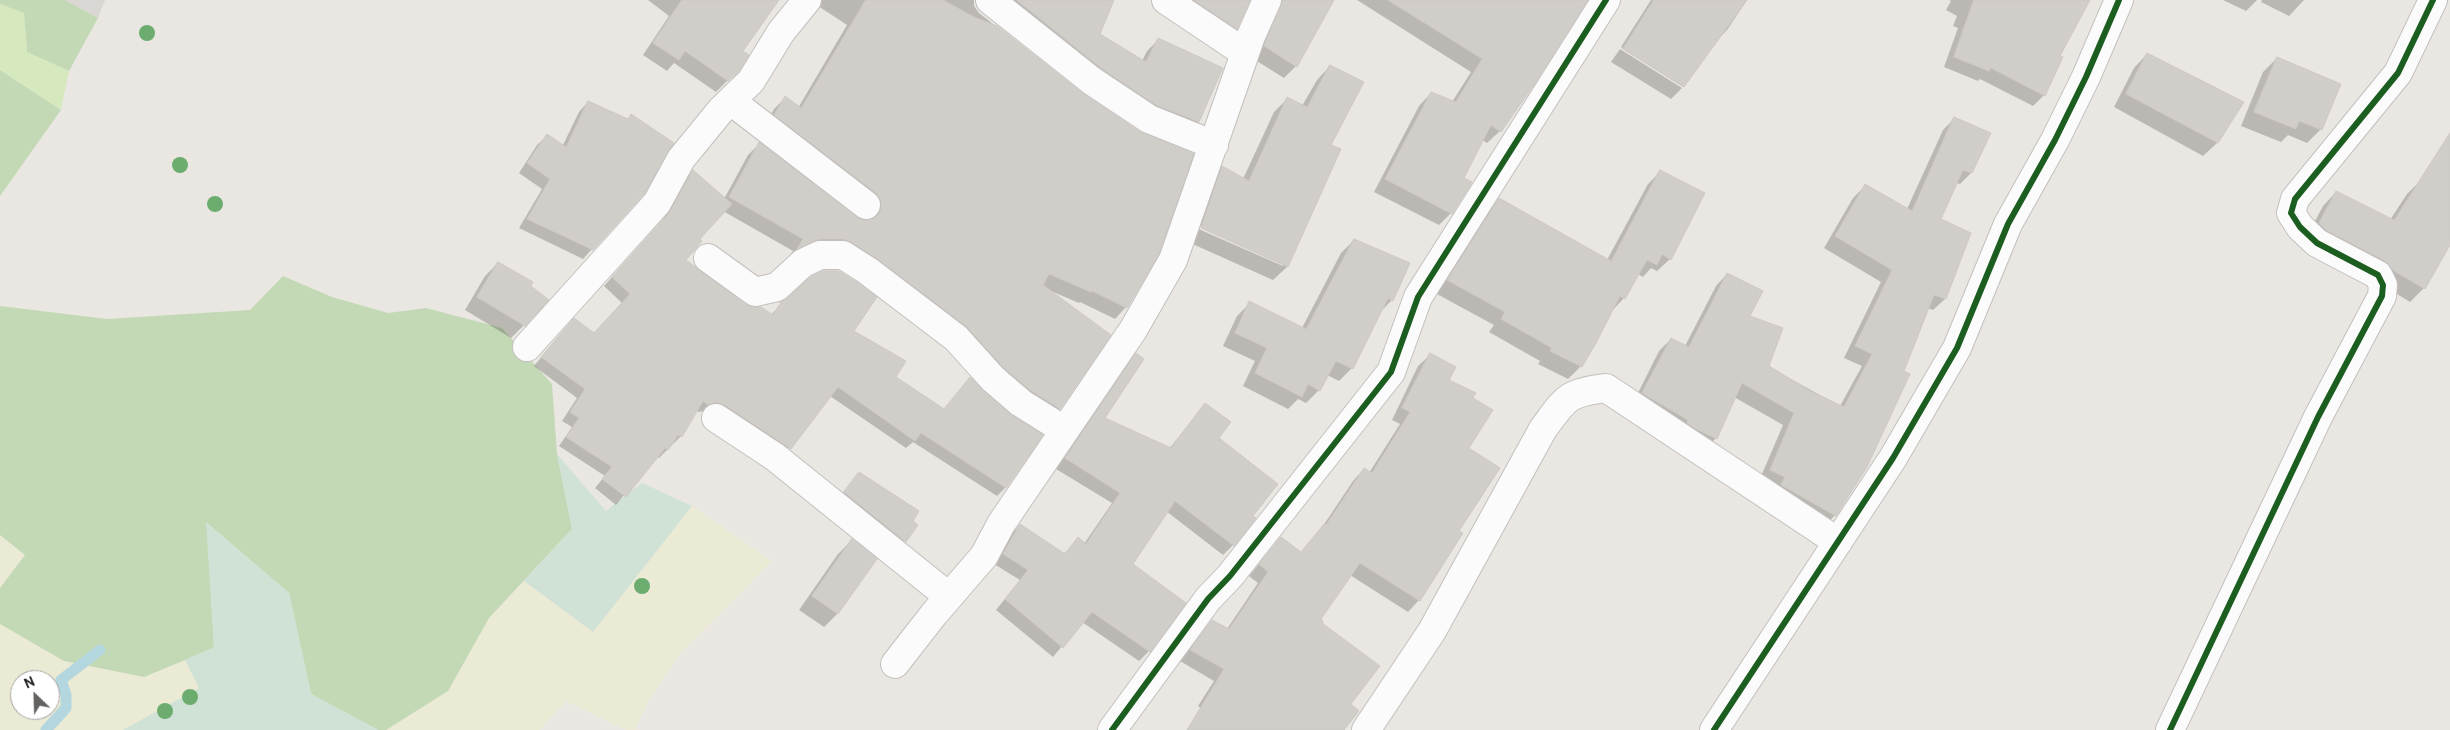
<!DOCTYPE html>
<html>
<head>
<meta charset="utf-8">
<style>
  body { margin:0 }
  #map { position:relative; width:2450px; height:730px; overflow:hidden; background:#eae7e2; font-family:Cabin,sans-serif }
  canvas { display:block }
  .north { position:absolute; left:10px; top:670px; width:50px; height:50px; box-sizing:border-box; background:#fff; border:1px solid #a3a3a3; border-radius:50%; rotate:336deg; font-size:14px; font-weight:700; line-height:20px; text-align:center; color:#1a1a1a }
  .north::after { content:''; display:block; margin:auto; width:18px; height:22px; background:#636260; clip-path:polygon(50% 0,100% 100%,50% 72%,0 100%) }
</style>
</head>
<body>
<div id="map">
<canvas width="2450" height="730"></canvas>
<div class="north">N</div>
</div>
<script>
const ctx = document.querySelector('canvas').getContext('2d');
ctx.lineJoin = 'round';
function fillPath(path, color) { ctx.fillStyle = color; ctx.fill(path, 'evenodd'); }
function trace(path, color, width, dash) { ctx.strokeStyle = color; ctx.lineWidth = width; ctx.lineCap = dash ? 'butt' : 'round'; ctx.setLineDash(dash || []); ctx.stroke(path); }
fillPath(new Path2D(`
  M65,0h40l-7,18z`), '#d9d6d4');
fillPath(new Path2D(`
  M692,506l80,55 -94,95 -31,48 -12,26h-9l-60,-29 -26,29h-154l62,-39 41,-73 35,-37 69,51z
  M0,535l25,20 -25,33z
  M0,624l64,37 80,16 41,-17 15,28 -77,42h-123zM20,680h30v30h-30z`), '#ebead4');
fillPath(new Path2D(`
  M0,4l24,9 3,39 42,19 -8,39 -61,-40z`), '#d6e9be');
fillPath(new Path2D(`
  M0,0h65l33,18 -29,53 -42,-19 -3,-39 -24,-9z
  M0,70l61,40 -61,86z
  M283,276l49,21 56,16 38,-5 76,20 50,56 5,70 15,75 -83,89 -41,73 -62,39h-8l-67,-36 -22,-101 -82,-70 7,125 -70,29 -80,-16 -64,-37v-36l25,-33 -25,-20v-229l107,13 143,-9z`), '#c3d9b5');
fillPath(new Path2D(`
  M557,454l49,57 36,-28 50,23 -99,126 -69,-51 48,-52z
  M206,522l83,71 22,101 67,36h-255l76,-42 -14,-28 29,-13z`), '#d0e1d6');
fillPath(new Path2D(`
  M648,0h129l-36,51 -3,19 -22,22 -42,-29 -7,8 -24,-16 26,-39z
  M809,0h165v6l5,7 103,81 44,213 -11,12 -35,-17 -1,1 -28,-12 8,117 -11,12 -183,-151 -58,-19 -19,8 5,-7 -70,-40 -25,28 -13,21 60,46 26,9 11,-12 70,29 42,46 49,32 27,-32 35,110 -8,8 -84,-54 -7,6 -76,-52 -49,61 -74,-47 -8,2 -3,-2 -15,26 -22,22 -3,-2 -40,49 -21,-17 10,-12 -46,-30 13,-19 -10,-6 15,-23 -43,-32 32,-38 27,6 29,-31 -18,-17 57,-63 23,-43 9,-8 31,27 24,-44 11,-11 97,74 7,4 8,-2 -1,-9 -106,-85 10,-17 11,-11 13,10 49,-83z
  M990,0h123l-15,34 44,27 5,-10 11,-11 40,82 -11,11z
  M1160,0h90l-14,28 -12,12z
  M1263,0h70l-37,66 -12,12 -32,-20z
  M1357,0h229l-86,131 -13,12 -5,-3 -20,38 -11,35 -12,12 -65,-33 45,-86 12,-13 21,9 19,-30z
  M1651,0h96l-20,30 -12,13 -32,44 -62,-40z
  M1949,0h139l-29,56 -15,39 -11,11 -53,-27 -2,2 -34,-14 14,-39 -5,-2 4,-10 -11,-6 5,-9z
  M2223,0h34l-11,11z
  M2262,0h42l-15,16 -28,-14z
  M1620,49l62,39 -11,11 -60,-37z
  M2147,54l95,48 -25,41 -14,13 -89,-49 20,-39z
  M2277,58l44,71 -14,14 -19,-8 -7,7 -40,-16 22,-54z
  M1330,66l-1,79 10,5 -52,117 -14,13 -85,-38 21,-61 13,-13 21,11 31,-67 13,-13 15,7 15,-26zM1196,224l87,40v2l-89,-39z
  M588,102l39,18 4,-4 -39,133 -9,10 -64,-31 23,-39 -23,-16 18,-28 10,-9 15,11 17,-35z
  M1955,118l16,55 -11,11 -4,-1 -16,36 30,15 -25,65 -12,11 -6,-2 -92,207 -11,12 -65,-46 24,-56 -49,-28 -18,41 -12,12 -72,-45 27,-54 12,-12 14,7 31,-60 11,-12 21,42 19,50 73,40 22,-40 -18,-8 37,-76 -57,-34 29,-50 12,-12 42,23 36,-79z
  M1660,172l10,87 -13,12 -6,-3 -8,9 -5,-3 -14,24 -12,13 -31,55 -13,13 -30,-15 2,-3 -51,-29 5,-7 -59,-32 52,-81 13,-13 107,61 41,-76z
  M2421,180l29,18v44l-26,46 -14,14 -104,-64 17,-32 13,-14 54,28 17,-26z
  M1354,240l38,60 -13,13 -27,55 -13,13 -12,-6 -8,15 -13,13 -8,-4 -10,10 -45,-23 12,-25 -32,-15 14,-30 13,-13 52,25 39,-75z
  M498,263l26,62 -13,13 -46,-28 20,-34z
  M1136,355l-33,63 66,31 36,-45 46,112 -18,29 -10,10 -57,-44 -35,53 18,87 -10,10 -57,-39 -29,35 -57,-47 24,-30 -26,-16 16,-29 10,-10 43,30 15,-16 6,5 28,-41 -56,-34 71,-105z
  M1430,355l18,25 23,19 -13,132 -39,69 -11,12 -58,-37 -31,45 10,110h-94l-37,-24 16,-25 -34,-20 32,-40 15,8 31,-46 -9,-7 32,-38 19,15 21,-24 32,-48 11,-12 5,4 31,-49 -8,-4 26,-54z
  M859,474l58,51 -19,23 -60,-49z
  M852,540l24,19 -39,55 -13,13 -25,-17 39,-56z`), '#0003');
trace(new Path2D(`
  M46,730l20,-22v-13l-5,-15 39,-30`), '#b4d6de', 11);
const building = new Path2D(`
  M682,0h97l-36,51 6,4 -10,16 -11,10 -43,-30 -6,9 -26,-17z
  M866,0h77l31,17 23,9 85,67 58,39 54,22 -35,100 -32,54 -35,-17 -1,1 -42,-18 -6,11 68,50 -51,74 -30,-19 -26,-22 -38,-42 -90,-68 -25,-16 -8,-3h-23l-23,10 6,-10 -74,-42 30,-55 97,75 7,3h8l8,-6 2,-6v-8l-5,-7 -102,-78 11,-19 16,12z
  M1017,0h97l-14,34 46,28 12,-24 65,30 -24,54 -43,-17 -55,-37z
  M1194,0h56l-13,29z
  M1282,0h52l-37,67 -33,-21z
  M1388,0h200l-55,86 -32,46 -10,-7 -27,53 8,4 -20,32 -67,-35 46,-87 25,10 26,-43z
  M1654,0h93l-63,87 -61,-38z
  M1974,0h116l-30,56 3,1 -18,39 -54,-28 -2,3 -35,-14z
  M2147,53l97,49 -26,41 -92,-49z
  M2277,57l64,27 -19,46 -23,-9 -3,8 -42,-17z
  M1330,65l34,17 -33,63 10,4 -53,118 -87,-39 21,-62 27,15 38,-84 20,10z
  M588,101l40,18 3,-5 43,29 -30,51 -51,56 -66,-31 23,-40 -23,-16 20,-29 19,13z
  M1954,117l37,16 -19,40 -9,-3 -22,49 30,14 -25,66 -12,-4 -30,76 6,3 -43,93 -31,49 -55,-31 4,-8 -15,-7 24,-57 -52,-30 -25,56 -21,-10 -9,-6 1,-3 -46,-27 29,-55 18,9 38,-74 36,18 -13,25 33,12 -14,38 41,25 34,16 28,-53 -17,-8 37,-76 -57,-34 30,-52 47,27z
  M2450,133v112l-25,44 -31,-18 -9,-10 -59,-31 -7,-7 17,-32 58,29z
  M693,170l39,34 -32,35 2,2 -16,19 60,45 6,2h9l12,8 8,-13 31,-26 11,-5h15l21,13 18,13 -23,34 52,30 -10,16 48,32 26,-32 41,38 32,20 -37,53 -85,-55 -6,8 -77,-54 -47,62 -66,-44 -9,-3 -8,3 -5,-4 -21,36 -4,-2 -10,15 -3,-2 -39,49 -24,-18 10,-12 -46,-30 13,-19 -9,-6 15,-23 -44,-32 33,-39 20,15 36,-39 -18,-17 57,-64z
  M1660,170l45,23 -34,67 -9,-6 -5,11 -10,-5 -22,39 -5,-3 -24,47 -14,24 -32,-16 2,-3 -51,-29 4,-7 -58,-32 52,-82 112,63z
  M1354,239l56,24 -17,38 -5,-3 -35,71 -17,-8 -16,30 -12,-7 -6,13 -47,-24 12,-25 -32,-15 14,-32 57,28z
  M498,262l35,20 -2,4 18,14 -24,26 -48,-29z
  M1136,353l8,6 -39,59 66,30 34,-45 26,19 -12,16 59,46 -25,32 3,2 -22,28 -59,-45 -42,63 53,39 -36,49 -58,-40 -29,36 -58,-49 23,-29 -25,-16 17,-30 45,30 13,-17 8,7 34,-51 -55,-35z
  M1430,353l26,14 -7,13 27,13 -3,5 20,12 -24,38 31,20 -41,63 4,2 -43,68 -60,-38 -39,56 2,2 -1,2 58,43 -29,38 8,7 -15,19h-157l37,-61 -34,-19 22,-30 17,9 39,-57 -9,-8 22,-27 20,15 23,-28 2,1 38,-57 8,5 38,-61 -8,-4z
  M859,472l60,39 -6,10 5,4 -12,17 -62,-50z
  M852,539l25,20 -39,55 -26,-18z`);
fillPath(building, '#d1cdc9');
trace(building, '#cdc8c4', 1);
const minor = new Path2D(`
  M990,0l102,81 57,38 65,26
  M1166,0l79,53
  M731,101l135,104
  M708,258l47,34 22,-5 26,-24 17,-8h23l25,16 88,67 37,41 28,24 43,27
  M527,347l130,-144 24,-44 40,-49 30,-29 30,-49 26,-32
  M716,418l59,39 173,139
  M895,664l39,-50 50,-58 17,-32 132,-194 40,-70 78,-224 16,-36
  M1112,730l96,-131 22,-23 161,-204 27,-75 188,-297
  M1366,730l66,-99 111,-202c23,-31 23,-36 63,-41l232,154
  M1714,730l179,-272 64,-110 51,-124 47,-84 31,-63 33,-77
  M2170,730l148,-313 64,-121 1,-11 -5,-10 -61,-32 -17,-16 -9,-14 4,-14 103,-126 35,-73`);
trace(minor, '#c2c0be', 30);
trace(minor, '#fcfbfb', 28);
trace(new Path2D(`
  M1112,730l96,-131 22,-23 161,-204 27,-75 188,-297
  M1714,730l179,-272 64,-110 51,-124 47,-84 31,-63 33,-77
  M2170,730l148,-313 64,-121 1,-11 -5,-10 -61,-32 -17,-16 -9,-14 4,-14 103,-126 35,-73`), '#1b5e20', 6);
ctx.fillStyle = '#6dac6f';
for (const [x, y] of [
  [147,33],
  [180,165],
  [215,204],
  [642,586],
  [190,697],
  [165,711]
]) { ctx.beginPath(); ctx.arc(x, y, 8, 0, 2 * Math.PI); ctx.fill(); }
</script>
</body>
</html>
